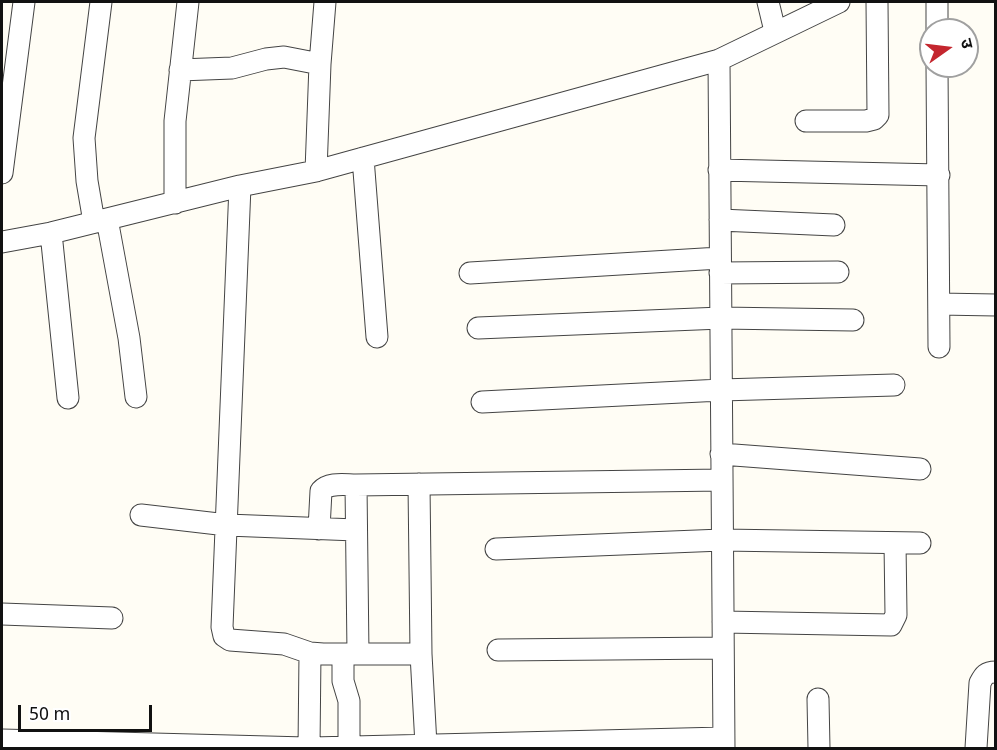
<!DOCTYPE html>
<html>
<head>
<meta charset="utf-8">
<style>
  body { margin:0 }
  #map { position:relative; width:997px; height:750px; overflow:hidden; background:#fffdf5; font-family:Georgia,"Noto Sans Devanagari",serif }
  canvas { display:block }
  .frame { position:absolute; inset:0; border:3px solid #111; pointer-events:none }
  .north { position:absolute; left:919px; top:18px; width:60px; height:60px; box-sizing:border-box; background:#fff; border:2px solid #a0a0a0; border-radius:50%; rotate:76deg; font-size:16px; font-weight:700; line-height:24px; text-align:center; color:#111 }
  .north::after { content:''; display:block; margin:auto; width:21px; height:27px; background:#c4262e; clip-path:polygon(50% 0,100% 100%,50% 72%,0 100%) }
  .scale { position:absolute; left:18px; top:705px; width:134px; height:27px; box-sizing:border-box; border:3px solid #111; border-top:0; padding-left:8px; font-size:18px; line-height:21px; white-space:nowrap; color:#111; -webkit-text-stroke:4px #fff; paint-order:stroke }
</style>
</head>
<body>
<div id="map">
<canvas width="997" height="750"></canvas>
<div class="frame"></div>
<div class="north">उ</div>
<div class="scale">50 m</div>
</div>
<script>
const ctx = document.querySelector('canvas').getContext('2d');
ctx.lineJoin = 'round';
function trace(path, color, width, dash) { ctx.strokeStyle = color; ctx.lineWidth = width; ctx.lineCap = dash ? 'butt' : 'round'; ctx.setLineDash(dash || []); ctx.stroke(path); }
const minor = new Path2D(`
  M768,2l7,29
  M937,2v28
  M719,60l5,688
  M937,66l2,281
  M180,70l52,-2 34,-9 18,-2 36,7
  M806,121h60l8,-2 4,-4 -1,-113
  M363,158l14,179
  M719,170l220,5
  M316,171l4,-107 5,-62
  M2,173l22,-171
  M240,186l-18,441 2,9 6,4 54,4 26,9 13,1h98
  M175,203v-82l13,-119
  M107,219l22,119 7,59
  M720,220l114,5
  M94,222l-7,-41 -3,-43 17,-136
  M51,233l17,165
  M2,242l49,-9 189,-47 76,-15 403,-111 120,-58
  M470,273l250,-15
  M720,273l118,-1
  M939,304l57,1
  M478,328l243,-10 132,2
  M482,402l239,-12 173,-5
  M721,454l199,15
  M419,484l2,170 5,91
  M141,515l86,10 129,5
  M319,529l2,-38c8,-9 24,-6 35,-6
  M496,549l226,-9 198,3
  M2,614l110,4
  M723,622l168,3 5,-10 -1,-72
  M498,650l225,-2
  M358,654l-2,-169 366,-5
  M343,655v26l6,20v46
  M818,699l1,49
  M2,740l304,8
  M309,748l1,-95
  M312,748l411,-10
  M976,748l4,-65c4,-8 6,-11 16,-11`);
trace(minor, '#444', 23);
trace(minor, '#fff', 21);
</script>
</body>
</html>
